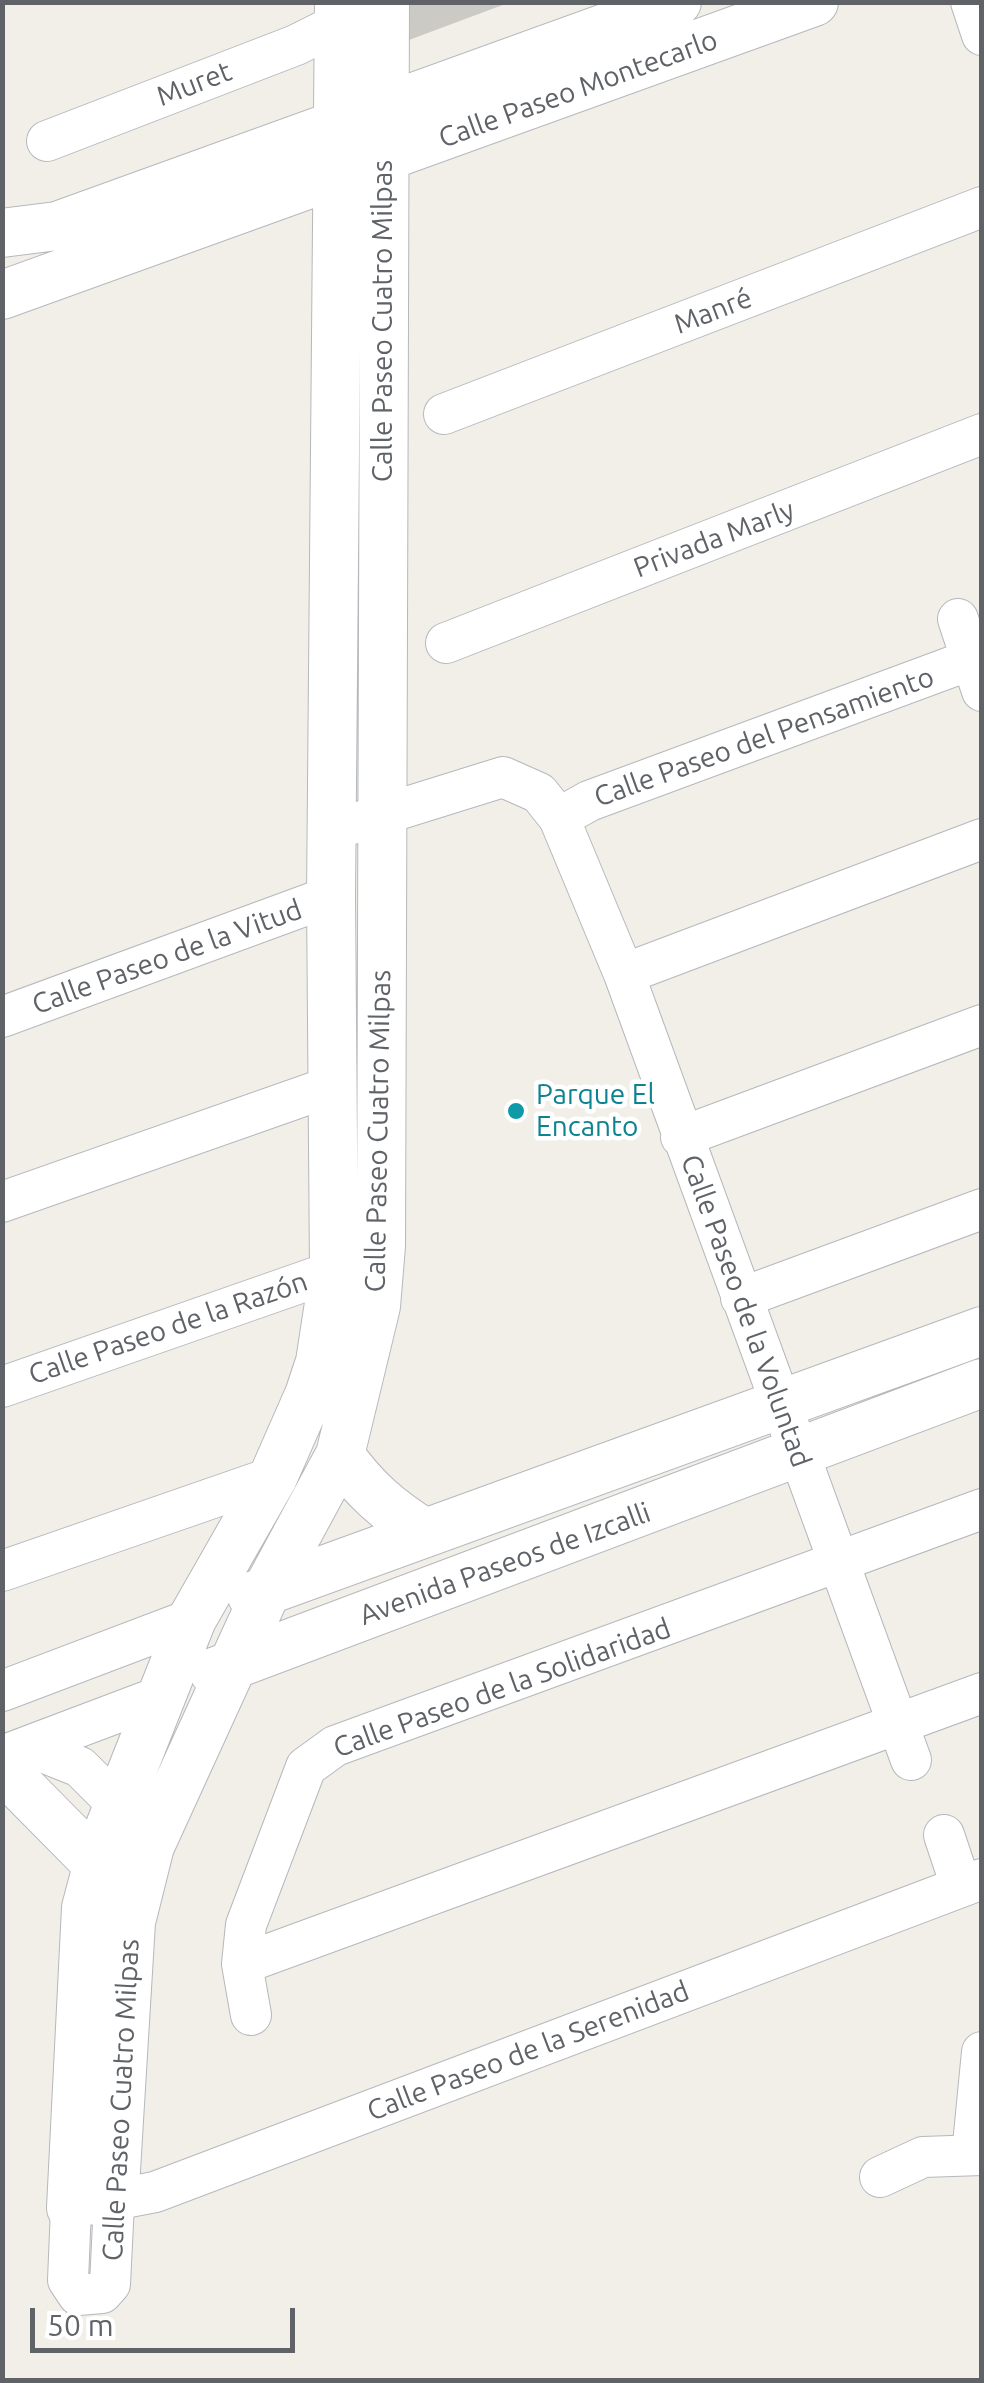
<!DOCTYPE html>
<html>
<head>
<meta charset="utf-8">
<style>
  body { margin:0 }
  #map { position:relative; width:984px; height:2383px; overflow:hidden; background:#f1efe8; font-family:Ubuntu,sans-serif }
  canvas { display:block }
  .frame { position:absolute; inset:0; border:5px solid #5f6368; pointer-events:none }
  .scale { position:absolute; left:30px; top:2308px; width:265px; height:45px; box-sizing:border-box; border:5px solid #5f6368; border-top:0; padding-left:12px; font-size:30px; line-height:35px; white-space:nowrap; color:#5f6368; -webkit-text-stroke:8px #fff; paint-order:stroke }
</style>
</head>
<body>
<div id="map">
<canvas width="984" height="2383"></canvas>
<div class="frame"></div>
<div class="scale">50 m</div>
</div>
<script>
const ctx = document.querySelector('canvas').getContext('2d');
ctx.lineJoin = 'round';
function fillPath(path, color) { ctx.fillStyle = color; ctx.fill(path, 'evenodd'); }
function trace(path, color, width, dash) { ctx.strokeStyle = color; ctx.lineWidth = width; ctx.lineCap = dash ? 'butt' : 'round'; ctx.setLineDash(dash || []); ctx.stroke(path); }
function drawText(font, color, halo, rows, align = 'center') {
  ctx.font = font + ' Ubuntu,sans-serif'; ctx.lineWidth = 9; ctx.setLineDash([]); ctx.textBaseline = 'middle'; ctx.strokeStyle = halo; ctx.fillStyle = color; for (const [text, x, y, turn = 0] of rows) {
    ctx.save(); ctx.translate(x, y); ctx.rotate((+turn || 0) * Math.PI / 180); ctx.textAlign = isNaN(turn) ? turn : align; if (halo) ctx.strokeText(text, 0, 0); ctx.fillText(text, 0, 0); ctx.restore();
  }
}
fillPath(new Path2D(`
  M410,2h98v1l-99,37z`), '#cccac5');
const minor = new Path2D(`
  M971,2l11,33
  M47,141l249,-96 42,-21
  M444,414l538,-207
  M958,619l24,72
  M446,643l536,-209
  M559,818l30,-17 381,-141
  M333,830l170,-53 36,16 20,25 65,156 287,786
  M624,974l358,-135
  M2,1017l329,-121
  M681,1137l301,-112
  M2,1202l330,-116
  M741,1298l241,-89
  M2,1387l332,-116
  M2,1571l271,-94
  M2,1691l190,-72
  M30,1747l50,20 39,39
  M2,1756l159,-60
  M944,1835l17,51
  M242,1964l740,-271
  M251,2015l-9,-51 4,-39 60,-158 29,-21 647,-237
  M972,2155l10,-103
  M880,2177l43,-20 59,-2
  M114,2203l-4,81 -8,9 -24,2 -10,-15 3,-72 84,-16 827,-313`);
const tertiary = new Path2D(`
  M2,233l55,-7 620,-224
  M2,295l812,-293
  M340,1455c24,34 49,56 85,78
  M252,1596l730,-265
  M214,1672l768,-289
  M2,1768l96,97
  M114,2203l17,-281 19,-76 117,-256 73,-135 36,-149 5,-60 4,-1244
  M71,2208l15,-300 17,-64 89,-225 81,-142 36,-82 11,-33 14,-91 -3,-375 8,-894`);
trace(minor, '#b5b8bc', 42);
trace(tertiary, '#b5b8bc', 50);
trace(minor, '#fff', 40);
trace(tertiary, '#fff', 48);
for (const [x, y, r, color] of [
  [516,1111,10,"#0f9aa8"]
]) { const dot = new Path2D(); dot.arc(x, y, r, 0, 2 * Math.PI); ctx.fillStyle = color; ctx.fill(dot); trace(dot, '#fff', 4); }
drawText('28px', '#5f6368', '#fff', [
  ["Muret",194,84,-21],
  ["Calle Paseo Montecarlo",578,89,-20],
  ["Manré",713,311,-21],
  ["Calle Paseo Cuatro Milpas",383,321,-90],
  ["Privada Marly",714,539,-21],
  ["Calle Paseo del Pensamiento",764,737,-20],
  ["Calle Paseo de la Vitud",167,957,-20],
  ["Calle Paseo Cuatro Milpas",378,1131,-89],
  ["Calle Paseo de la Voluntad",746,1311,70],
  ["Calle Paseo de la Razón",168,1328,-19],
  ["Avenida Paseos de Izcalli",505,1564,-20],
  ["Calle Paseo de la Solidaridad",502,1688,-20],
  ["Calle Paseo de la Serenidad",528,2051,-21],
  ["Calle Paseo Cuatro Milpas",121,2100,-87]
]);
drawText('28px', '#0d838f', '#fff', [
  ["Parque El",536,1095],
  ["Encanto",536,1127]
], 'left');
</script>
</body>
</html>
